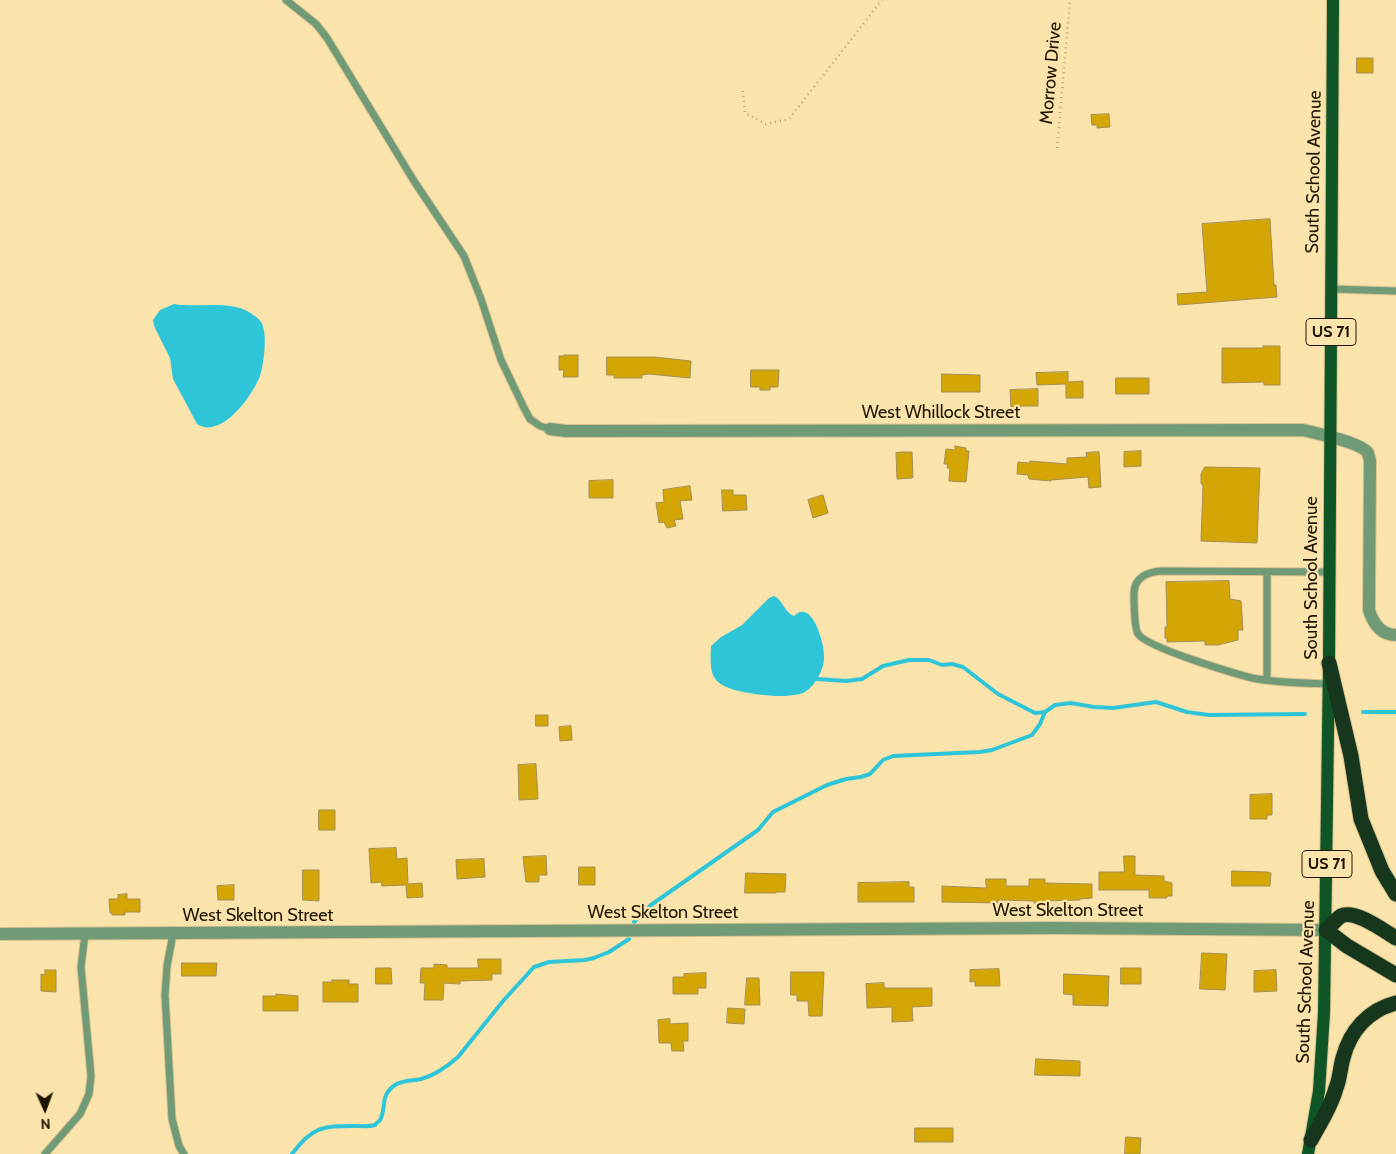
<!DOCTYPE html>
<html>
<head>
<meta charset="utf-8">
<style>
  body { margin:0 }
  #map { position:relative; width:1396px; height:1154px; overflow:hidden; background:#fbe4ac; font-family:Cabin,sans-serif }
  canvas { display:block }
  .north { position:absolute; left:20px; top:1084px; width:50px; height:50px; -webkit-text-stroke:4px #fbe4ac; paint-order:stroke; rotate:178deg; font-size:14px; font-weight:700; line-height:20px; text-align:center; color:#1e1602 }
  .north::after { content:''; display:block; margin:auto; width:18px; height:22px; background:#1e1602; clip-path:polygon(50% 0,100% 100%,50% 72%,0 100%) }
</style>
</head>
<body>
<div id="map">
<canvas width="1396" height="1154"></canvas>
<div class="north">N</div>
</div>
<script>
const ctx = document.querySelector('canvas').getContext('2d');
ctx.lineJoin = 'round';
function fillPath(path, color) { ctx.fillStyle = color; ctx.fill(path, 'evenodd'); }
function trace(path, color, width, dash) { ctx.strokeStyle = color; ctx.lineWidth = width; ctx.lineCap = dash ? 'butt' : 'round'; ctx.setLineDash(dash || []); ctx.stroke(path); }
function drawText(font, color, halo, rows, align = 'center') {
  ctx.font = font + ' Cabin,sans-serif'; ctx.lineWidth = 4.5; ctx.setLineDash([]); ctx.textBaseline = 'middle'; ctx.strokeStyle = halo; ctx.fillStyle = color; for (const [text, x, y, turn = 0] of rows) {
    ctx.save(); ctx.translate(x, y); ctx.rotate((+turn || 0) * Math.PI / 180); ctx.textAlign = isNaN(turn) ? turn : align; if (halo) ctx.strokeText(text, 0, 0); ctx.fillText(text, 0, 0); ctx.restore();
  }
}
fillPath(new Path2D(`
  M174,304c22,4 47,-3 69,5 5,2 15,8 18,13 7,10 3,42 -1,54 -7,19 -39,64 -63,48l-24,-45 -3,-21 -16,-32 -1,-6 7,-10z
  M774,596c9,4 10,16 20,20 3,-2 5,-5 10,-4 12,2 21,35 20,46 0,12 -10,30 -21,35 -19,6 -45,2 -64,-2 -30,-7 -29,-19 -28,-45l10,-9 21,-12 27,-27z`), '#2ec5d9');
trace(new Path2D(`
  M817,679l29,2 16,-2 21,-13 26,-6h20l13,5 10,-1 11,3 35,27 37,19 10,-1
  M1363,712h33
  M634,922l17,-17 107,-75 15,-18 54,-27 19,-6 15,-2 9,-3 13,-14 10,-4 87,-4 12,-2 40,-15 8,-11 5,-12 10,-7 16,-2 23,4 19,1 43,-6 31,10 22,3 96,-1
  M292,1154c20,-27 30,-28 62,-28 7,0 14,1 21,-1 1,-2 4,-3 5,-5 7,-12 -1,-24 15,-35 8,-5 18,-4 26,-6 14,-4 27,-13 37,-22l45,-56 31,-34 15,-5 36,-2 9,-2 15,-6 20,-13`), '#2ec5d9', 4);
const building = new Path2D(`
  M1357,58h16v15h-16z
  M1109,114l1,13 -13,1v-3h-5l-1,-10z
  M1270,219l4,66h2l1,12 -99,8 -1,-11 30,-2 -5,-68z
  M1263,346h17v39h-16v-3l-42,1v-35h42z
  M564,355h14v22h-15l1,-7h-5v-14h5z
  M607,357h47l37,4 -1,17 -41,-4 -7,1v3h-28v-3h-7z
  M751,370h28l-1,17h-8v3h-10v-3h-9z
  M1068,372v10l15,-1v17h-17v-14l-29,1 -1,-12z
  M942,374l38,1v17h-38z
  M1116,378h33v16h-33z
  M1038,389v17h-17v4h-10l-1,-20z
  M955,446l11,2v3h3l-3,31 -17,-1 1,-13h-3l1,-4h-4l2,-15 9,1z
  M1141,451v15l-17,1v-15z
  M902,452h10l1,25 -1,1 -15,1 -1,-26z
  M1099,452l2,35 -12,1 -1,-11 -37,3v1l-22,-2 -1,-4 -11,-1 1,-12 11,1 1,-2 37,3v-6l20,-1 -1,-4z
  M1205,467l55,1 -3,75 -56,-2 2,-55 -2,-3v-9z
  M613,480v18h-24v-17z
  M690,486l2,14 -12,1 3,18 -9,1 2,6 -9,2 -3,-6 -5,1 -3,-20 8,-1 -1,-12z
  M722,490h11v5h13l1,15 -24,1z
  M823,495l5,18 -15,5 -5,-18z
  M1229,581l1,18 11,2 2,29h-5v10l-20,5h-13v-4l-38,1v-4h-2v-11h2l-1,-45z
  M536,715h12v11h-12z
  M571,726l1,14 -12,1 -1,-14z
  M536,764l2,35 -19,1 -1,-35z
  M1272,794v21h-5v4h-17v-24z
  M319,810h16v20h-16z
  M396,848l1,11 10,-1 1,26 14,-1 1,14 -16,1 -1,-13 -24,1 -1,-4 -10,1 -2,-34z
  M546,856l1,19h-8v7h-13l-3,-25z
  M1124,856h11v19l29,1v5l8,2v13h-5v2h-18v-8h-50v-18h25z
  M484,859l1,18 -28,2 -1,-19z
  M579,867h16v18h-16z
  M303,870h16v31l-16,-1z
  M1232,871l36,1 3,1 -1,13h-38z
  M746,873l40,1 -1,18h-9v1h-31z
  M986,879h20v7h23v-7h16v4l47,1v14l-12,1v1l-35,1v2h-11v-2l-36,-1v3l-56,-1v-16l44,2z
  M909,882v5h5v15h-56v-19z
  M234,885v15h-16l-1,-14z
  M127,894v5h13v13h-15v3h-13v-2h-2l-1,-14h9v-4z
  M1202,953l25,1 -2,36 -25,-1z
  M478,959h23v15h-9v6l-32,1v3l-16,-1 -1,17h-19l1,-17h-5l1,-15h13v-4l13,1v3h31z
  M182,963h35l-1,13h-34z
  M376,968h15l1,16h-16z
  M1121,968h20v16h-20z
  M999,969l1,17h-25v-5l-5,1v-12z
  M45,970h11v22l-15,-1v-17l4,1z
  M1276,970l1,21 -23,1v-21z
  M791,972h33l-2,44h-13l-1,-15h-11v-6h-6z
  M706,973v15h-8v6h-25v-17h11v-3z
  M1064,974l45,2 -1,30 -35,-1v-10l-9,-1z
  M747,978h12l1,27h-15z
  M332,980h17v4h9v18h-35v-20h9z
  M884,983v5h48v18l-20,1 1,14 -21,1v-15l-25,1 -1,-24z
  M276,994l22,2v15h-35v-15h13z
  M728,1008l17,1 -1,15 -17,-1z
  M670,1019v5l18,-1v18h-5l1,10h-12l-1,-8h-12l-1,-23z
  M1036,1059l44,2v15l-45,-1z
  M915,1128h38v14h-38z
  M1126,1137l15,1 -1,16h-15z`);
fillPath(building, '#d4a605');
trace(building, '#a38e58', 1);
const service = new Path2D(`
  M286,0l30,24 11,14 87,143 50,75 17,43 20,61 23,48 6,11 10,7 10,3
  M1331,289l65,2
  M1267,680v-108
  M1329,684c-25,-1 -52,-1 -77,-6 -19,-5 -104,-30 -114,-44 -4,-7 -4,-33 -4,-42 1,-15 14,-20 27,-21l168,1
  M173,934l-6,32 -2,29 7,124 7,27 5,8
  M45,1154l35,-40 9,-20 2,-18 -10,-109 4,-33`);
const minor = new Path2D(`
  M550,429l16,2 737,-1c13,3 59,13 65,23 0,1 2,7 2,8l-1,149c4,13 12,25 27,25
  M0,934l1054,-6 272,2`);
const primary = new Path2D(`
  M1308,1154l11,-63 5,-78 5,-350 4,-663`);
const motorway = new Path2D(`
  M1329,663l22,93 10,63 21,52 14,23
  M1396,938c-12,-7 -41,-29 -55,-22 -5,3 -10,10 -15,14l21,16 49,29
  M1311,1140c9,-17 20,-33 25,-52 4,-9 4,-20 7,-30 7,-27 25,-48 53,-55`);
trace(service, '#d8c391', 9);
trace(minor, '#d8c391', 14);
trace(primary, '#d8c391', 14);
trace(motorway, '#d8c391', 17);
trace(new Path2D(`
  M743,91l2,22 21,11 23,-5 93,-119
  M1057,148l13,-148`), '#b5a376', 2.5, [1, 4]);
trace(service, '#719a77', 7);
trace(minor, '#719a77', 12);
trace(primary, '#0f5525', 12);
trace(motorway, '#16371d', 15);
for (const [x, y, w] of [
  [1331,332,50],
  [1327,864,50]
]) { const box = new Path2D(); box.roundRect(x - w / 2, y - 13.5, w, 27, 4); ctx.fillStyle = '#fbe4ac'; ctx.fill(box); trace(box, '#1e1602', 1); }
drawText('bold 16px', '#1e1602', null, [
  ["US 71",1331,332],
  ["US 71",1327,864]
]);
drawText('18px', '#1e1602', '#fbe4ac', [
  ["Morrow Drive",1051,73,-85],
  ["South School Avenue",1314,172,-89],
  ["West Whillock Street",941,413],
  ["South School Avenue",1312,578,-90],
  ["West Skelton Street",1068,911],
  ["West Skelton Street",663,913],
  ["West Skelton Street",258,916],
  ["South School Avenue",1306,982,-88]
]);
</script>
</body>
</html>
